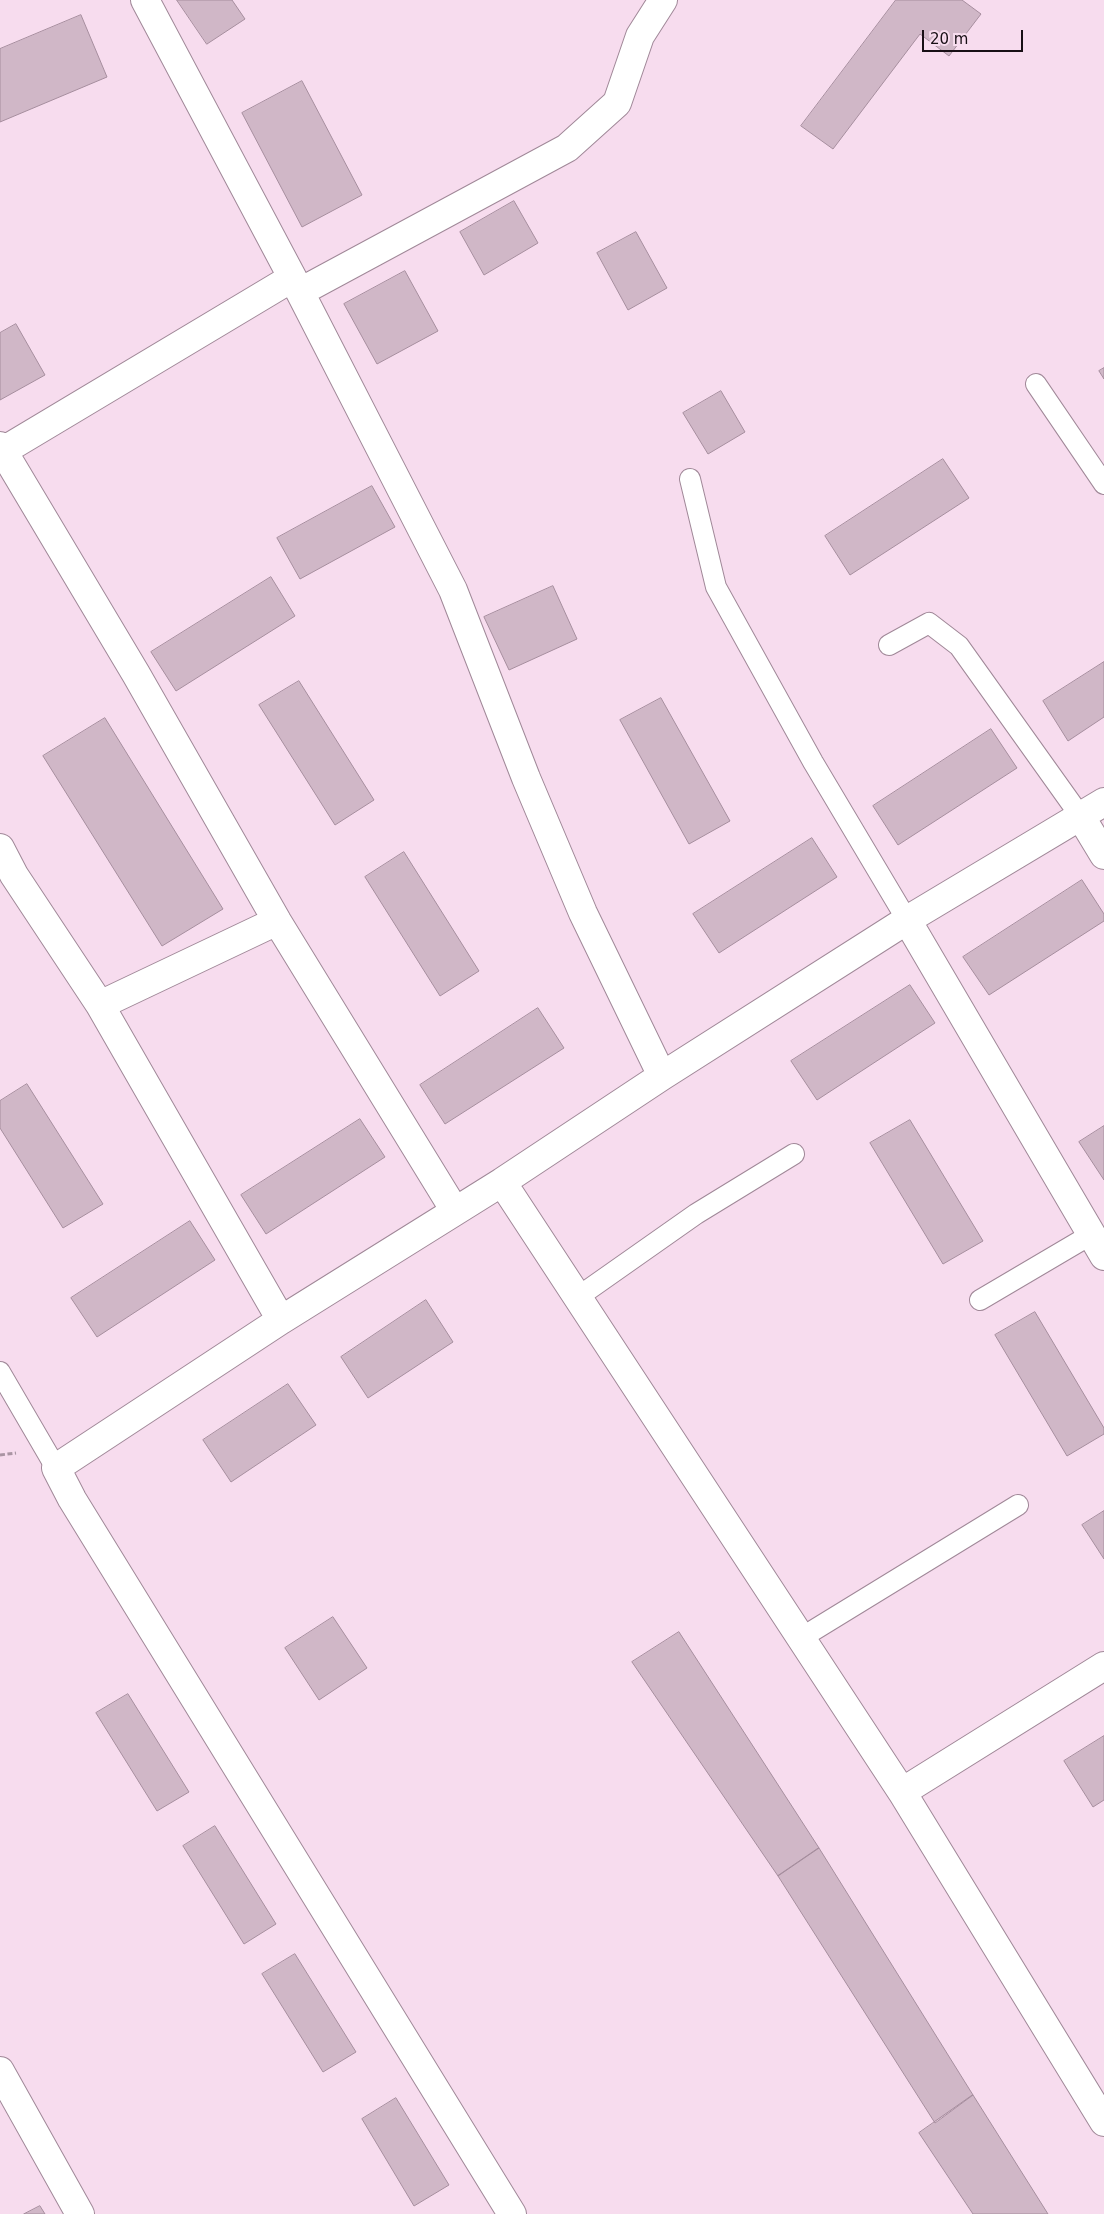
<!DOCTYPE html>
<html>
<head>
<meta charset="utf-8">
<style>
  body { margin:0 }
  #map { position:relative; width:1104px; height:2214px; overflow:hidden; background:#f7dcee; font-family:"DejaVu Sans",sans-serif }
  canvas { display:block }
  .scale { position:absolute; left:922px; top:30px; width:101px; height:22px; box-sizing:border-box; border:2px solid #180f15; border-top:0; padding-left:6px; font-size:15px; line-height:18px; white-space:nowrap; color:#180f15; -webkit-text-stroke:4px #f7dcee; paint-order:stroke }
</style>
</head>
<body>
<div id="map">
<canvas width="1104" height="2214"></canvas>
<div class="scale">20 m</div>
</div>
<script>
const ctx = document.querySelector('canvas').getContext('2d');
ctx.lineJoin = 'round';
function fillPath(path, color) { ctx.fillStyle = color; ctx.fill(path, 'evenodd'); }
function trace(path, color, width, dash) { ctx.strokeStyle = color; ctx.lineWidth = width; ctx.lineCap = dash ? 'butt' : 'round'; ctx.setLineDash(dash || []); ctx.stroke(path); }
const building = new Path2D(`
  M177,0h55l13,19 -38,25z
  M896,0h66l19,14 -32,42 -29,-22 -87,115 -32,-23z
  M81,15l26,62 -107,45v-73z
  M302,81l60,114 -60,32 -60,-114z
  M514,201l24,42 -54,32 -24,-43z
  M636,232l31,56 -39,22 -31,-57z
  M405,271l33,60 -61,33 -33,-60z
  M16,324l29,51 -45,25v-67z
  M1104,368v11l-5,-8z
  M721,391l24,41 -37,22 -25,-41z
  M943,459l26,39 -119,77 -25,-39z
  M372,486l23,41 -95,52 -23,-41z
  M271,577l24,39 -119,75 -25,-39z
  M553,586l24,53 -68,31 -25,-53z
  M1104,662v55l-36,24 -25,-40z
  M299,681l75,119 -39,25 -76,-120z
  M661,698l69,123 -41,23 -69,-124z
  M105,718l118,191 -61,37 -119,-190z
  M991,729l26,39 -119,77 -25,-39z
  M812,838l25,39 -118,76 -26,-39z
  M404,852l75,119 -39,25 -75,-119z
  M1082,880l22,34v7l-115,74 -26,-38z
  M910,985l25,38 -118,77 -26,-39z
  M538,1008l26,40 -119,76 -25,-39z
  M27,1084l76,120 -40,24 -63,-100v-27z
  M360,1119l25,38 -119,77 -25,-39z
  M910,1120l73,121 -40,23 -73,-121z
  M1104,1126v54l-25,-38z
  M190,1221l25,39 -118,77 -26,-39z
  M426,1300l27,42 -85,56 -27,-41z
  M1035,1312l69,116v6l-37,22 -72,-121z
  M288,1384l28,41 -85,57 -28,-42z
  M1104,1511v48l-22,-34z
  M333,1617l34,51 -48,32 -34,-52z
  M679,1632l140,216 -41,28 -146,-214z
  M128,1694l61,98 -32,19 -61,-98z
  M1104,1736v64l-11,7 -29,-46z
  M215,1826l61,98 -32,20 -61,-98z
  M819,1848l154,247 -38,28 -157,-247z
  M295,1954l61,98 -33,20 -61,-98z
  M973,2095l75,119h-75l-54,-81z
  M396,2098l53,87 -35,21 -52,-87z
  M40,2206l5,8h-21z`);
fillPath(building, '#d0b7c7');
trace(building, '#a68e9e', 1);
const service = new Path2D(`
  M1036,384l68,100
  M690,479l26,108 97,175 94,158
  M889,645l40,-22 30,23 122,171
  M578,1297l118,-83 98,-60
  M980,1300l112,-66
  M0,1372l56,96
  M801,1638l217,-133`);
const minor = new Path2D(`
  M145,0l155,292 153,298 73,188 57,135 79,163
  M300,292l267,-144 50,-45 23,-67 23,-36
  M0,446l136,228 141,247 178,290
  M3,451l289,-173
  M1081,817l23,38
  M0,848l14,27 86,130 181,315
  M907,920l197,336
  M100,1005l177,-84
  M502,1182l400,610 202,330
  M902,1792l202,-126
  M0,2071l80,143
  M512,2214l-440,-715 -16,-31 225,-148 221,-138 160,-106 245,-156 197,-118`);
trace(service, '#a08898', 22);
trace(minor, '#a08898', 30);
trace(new Path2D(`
  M0,1455l16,-2`), '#aa95a3', 3, [5, 2.5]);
trace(service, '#fff', 20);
trace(minor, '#fff', 28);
</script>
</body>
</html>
